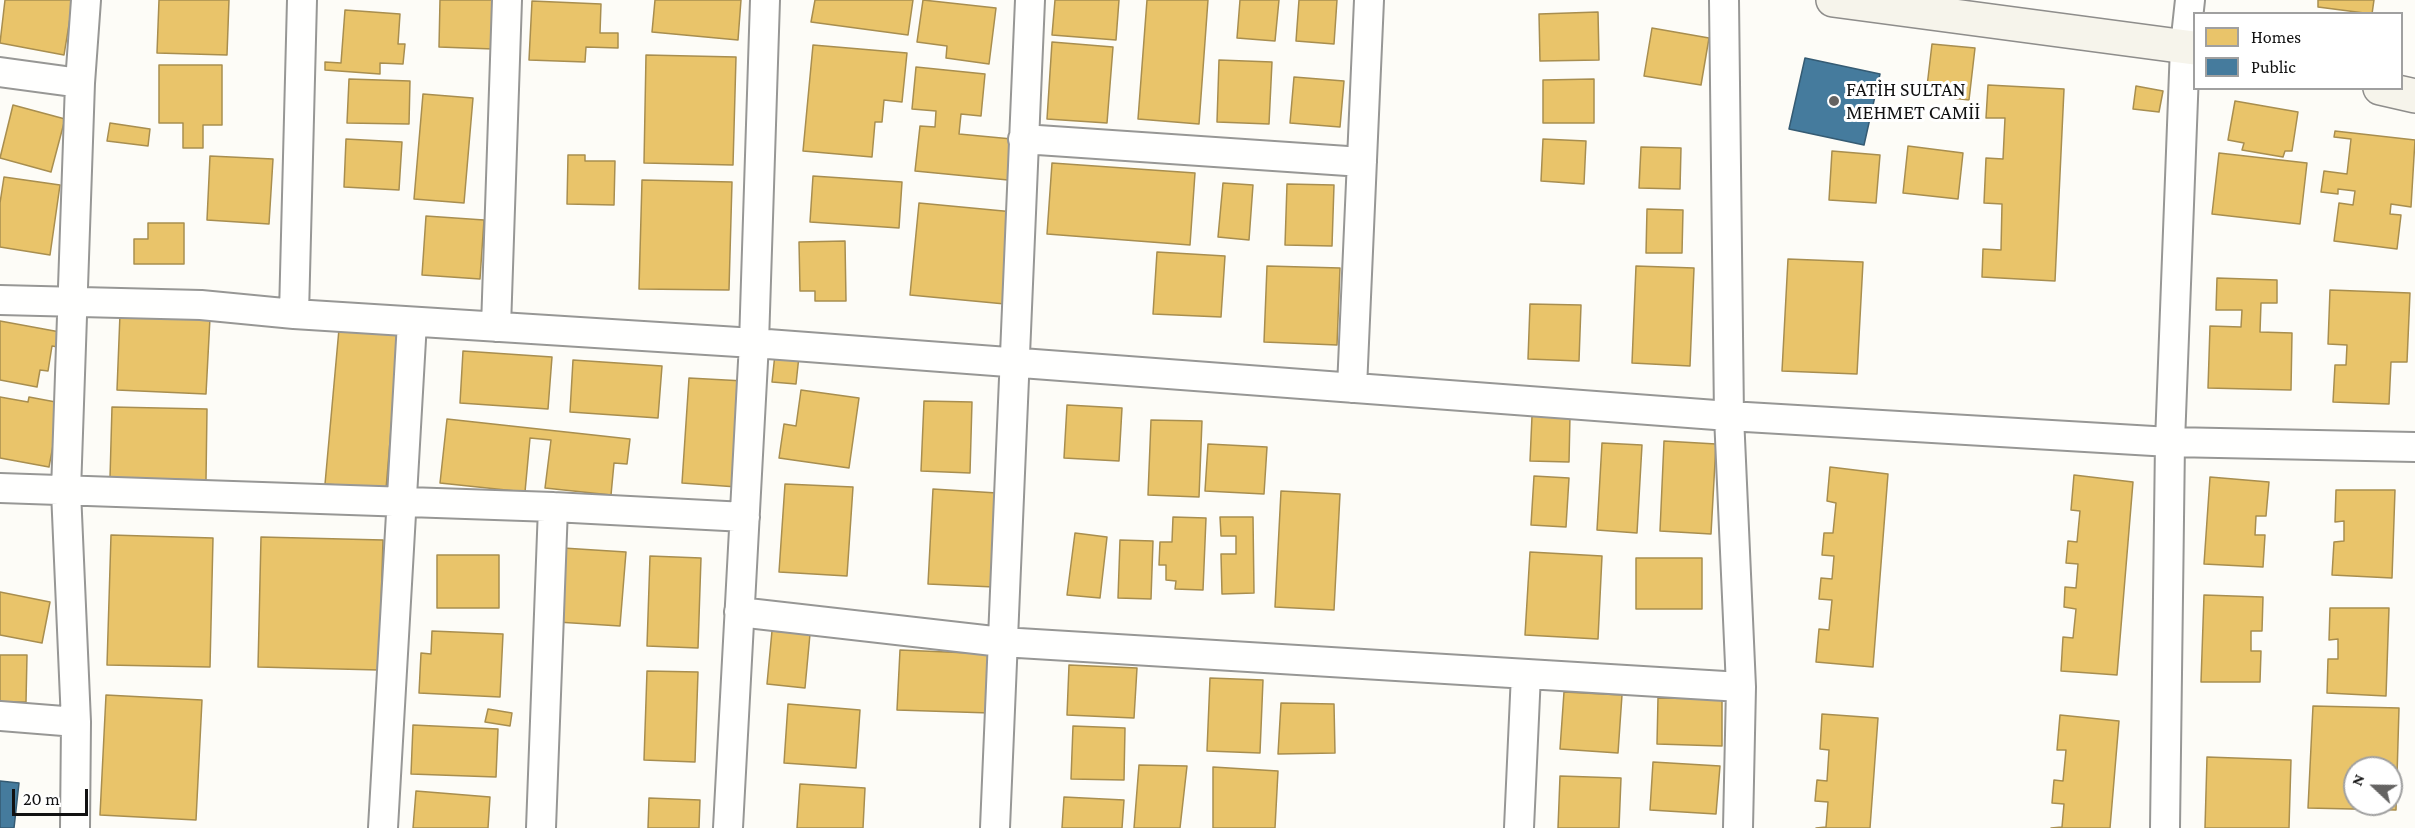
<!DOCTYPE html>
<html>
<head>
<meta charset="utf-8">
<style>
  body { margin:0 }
  #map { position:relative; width:2415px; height:828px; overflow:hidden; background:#fdfcf7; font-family:"Crimson Pro",serif }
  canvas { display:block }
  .legend { position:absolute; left:2193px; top:12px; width:210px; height:78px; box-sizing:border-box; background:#fff; border:2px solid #a0a0a0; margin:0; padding:8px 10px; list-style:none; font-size:18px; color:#111 }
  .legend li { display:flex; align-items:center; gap:12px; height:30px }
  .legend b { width:30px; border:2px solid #a0a0a0 }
  .north { position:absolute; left:2343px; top:756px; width:60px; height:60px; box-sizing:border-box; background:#fff; border:2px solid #a0a0a0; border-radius:50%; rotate:292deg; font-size:16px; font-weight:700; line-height:24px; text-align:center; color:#111 }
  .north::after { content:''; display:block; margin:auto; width:21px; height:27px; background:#646362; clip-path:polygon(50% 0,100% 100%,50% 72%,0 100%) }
  .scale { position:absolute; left:12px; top:789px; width:76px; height:27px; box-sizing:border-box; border:3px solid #111; border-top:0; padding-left:8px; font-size:18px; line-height:21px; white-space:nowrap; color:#111; -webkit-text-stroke:4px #fff; paint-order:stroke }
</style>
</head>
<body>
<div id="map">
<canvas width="2415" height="828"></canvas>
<ul class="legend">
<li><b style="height:16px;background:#e9c46a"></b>Homes</li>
<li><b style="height:16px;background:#457b9d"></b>Public</li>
</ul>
<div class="north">N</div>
<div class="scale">20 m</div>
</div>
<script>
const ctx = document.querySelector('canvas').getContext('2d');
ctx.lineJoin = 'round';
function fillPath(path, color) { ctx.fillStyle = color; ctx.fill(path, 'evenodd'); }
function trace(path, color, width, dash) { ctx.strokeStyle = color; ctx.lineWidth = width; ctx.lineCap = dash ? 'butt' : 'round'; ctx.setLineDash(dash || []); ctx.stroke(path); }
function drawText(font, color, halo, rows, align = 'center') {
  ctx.font = font + ' "Crimson Pro",serif'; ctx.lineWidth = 6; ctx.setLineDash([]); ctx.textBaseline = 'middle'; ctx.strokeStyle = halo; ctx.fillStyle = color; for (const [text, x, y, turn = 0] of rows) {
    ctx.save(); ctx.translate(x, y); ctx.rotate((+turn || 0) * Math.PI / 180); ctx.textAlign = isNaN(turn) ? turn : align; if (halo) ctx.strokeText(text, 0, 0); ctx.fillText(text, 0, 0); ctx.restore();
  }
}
const homes = new Path2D(`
  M5,0h68l-9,55 -64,-12z
  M159,0h70l-2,55 -70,-2z
  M440,0h54l-1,49 -54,-2z
  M655,0h86l-3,40 -86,-8z
  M815,0h98l-5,35 -97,-13z
  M923,0l73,8 -7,56 -43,-6 1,-12 -30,-4z
  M1055,0h64l-3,40 -64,-5z
  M1147,0h61l-9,124 -61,-5z
  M1240,0h39l-4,41 -38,-3z
  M1299,0h38l-3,44 -38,-3z
  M2318,0h56l-2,14 -54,-7z
  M532,1l69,3 -1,29h18v15l-32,-1 -1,15 -56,-2z
  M345,10l55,4 -2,30h7l-2,20 -23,-1v11l-55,-4v-8l16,1z
  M1598,12l1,48 -59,1 -1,-47z
  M1652,28l57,10 -8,47 -57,-9z
  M1052,42l61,5 -6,76 -60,-4z
  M1932,44l43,4 -6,52 -43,-5z
  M813,45l94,8 -5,49 -18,-2 -2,22h-7l-3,35 -69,-6z
  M646,55l90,2 -3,108 -89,-2z
  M1219,60l53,2 -3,62 -52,-2z
  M159,65h63v60h-19v23h-20v-25h-24z
  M916,67l69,7 -4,42 -20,-2 -2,20 53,5 -4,41 -93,-9 5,-45 15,1 1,-16 -24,-2z
  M1294,77l50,4 -4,46 -50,-4z
  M349,79l61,2 -1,43 -62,-1z
  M1594,79v44h-51v-43z
  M1988,85l76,4 -9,192 -73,-4 1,-28 18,1 1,-46 -18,-1 2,-45 17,1 2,-41h-19z
  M2136,86l27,5 -4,21 -26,-3z
  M423,94l50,4 -9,105 -50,-4z
  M2235,101l63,11 -6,39h-7l-2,6 -41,-7 2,-7 -16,-3z
  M13,105l52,14 -14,53 -51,-14z
  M110,123l40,6 -2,17 -41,-5z
  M2335,131l80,9 -4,67 -20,-3 -1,10 11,1 -4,34 -63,-8 5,-38 14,2 2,-14 -17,-2v5l-17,-2 3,-21 23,3 4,-35 -17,-2z
  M346,139l56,3 -3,48 -55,-3z
  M1543,139l43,2 -2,43 -43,-3z
  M1908,146l55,7 -5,46 -55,-6z
  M1641,147l40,1 -1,41 -41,-1z
  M1832,151l48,4 -4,48 -47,-3z
  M2219,153l88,10 -7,61 -88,-10z
  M568,155h17v6h30l-1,44 -47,-1z
  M210,156l63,3 -4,65 -62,-4z
  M1052,163l143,10 -5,72 -143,-11z
  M813,176l89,6 -3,46 -89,-6z
  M4,177l56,8 -10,70 -50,-8v-44z
  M642,180l90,2 -3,108 -90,-1z
  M1223,183l30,2 -4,55 -31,-3z
  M1287,184l47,1 -2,61 -47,-1z
  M919,203l95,9 -9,92 -95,-9z
  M1647,209l36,1 -1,43h-36z
  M426,216l58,4 -4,59 -58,-4z
  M148,223h36v41h-50v-25h14z
  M845,241l1,60h-31v-10h-15l-1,-49z
  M1157,252l68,4 -4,61 -68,-3z
  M1788,259l75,3 -6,112 -75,-3z
  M1267,266l73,2 -3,77 -73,-3z
  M1636,266l58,2 -4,98 -58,-3z
  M2217,278l60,2v23h-16l-1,29 32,1 -1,57 -83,-2 2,-62 31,1 1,-17h-26z
  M2330,290l80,3 -3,69h-16l-2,42 -56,-2 2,-37h11l1,-20 -19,-1z
  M1530,304l51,1 -2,56 -51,-2z
  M120,314l90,4 -4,76 -89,-4z
  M0,321l60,11 -2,15 -6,-1 -4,25 -8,-1 -3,17 -37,-7z
  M339,329l60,5 -13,155 -61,-5z
  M463,351l89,6 -4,52 -88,-6z
  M775,354l24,2 -3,28 -24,-2z
  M573,360l89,6 -4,52 -88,-6z
  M689,378l55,3 -7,106 -55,-4z
  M801,390l58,8 -10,70 -70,-10 5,-34 12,2z
  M0,397l28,5 1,-5 32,6 -12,64 -49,-9z
  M924,401l48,1 -2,71 -49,-2z
  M1067,405l55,3 -3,53 -55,-3z
  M112,407l95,2 -1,71 -96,-2z
  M1532,416h38l-1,46 -39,-1z
  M447,419l183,20 -3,25 -13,-1 -3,32 -66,-7 6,-48 -21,-2 -5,54 -85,-9z
  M1151,420l51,1 -3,76 -51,-2z
  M1664,441l52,3 -5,90 -51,-3z
  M1602,443l40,2 -5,88 -40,-3z
  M1208,444l59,3 -3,47 -59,-3z
  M1830,467l58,7 -15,193 -57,-5 3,-33 10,1 3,-30 -13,-1 2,-21 11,1 2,-23 -12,-1 2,-22h9l3,-30 -9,-2z
  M2074,475l59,7 -16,193 -56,-4 2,-34 10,1 3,-29 -12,-2 1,-20 11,1 2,-24 -12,-1 2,-22 9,1 3,-31 -9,-1z
  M1534,476l35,2 -3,49 -35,-2z
  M2210,477l59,5 -3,34h-10l-1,19h10l-2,32 -59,-3z
  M785,484l68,3 -6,89 -68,-4z
  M933,489l64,4 -3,94 -66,-3z
  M2336,490h59l-3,88 -60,-3 2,-33 10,-1v-20l-9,1z
  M1281,491l59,3 -6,116 -59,-3z
  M1173,517l33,1 -3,72 -28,-1 1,-8 -10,-1v-15h-7l1,-23h12z
  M1220,517h33l1,76 -32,1 -1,-40h15v-18h-15z
  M1075,533l32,4 -7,61 -33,-3z
  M111,535l102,3 -3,129 -103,-2z
  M261,537l122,3 -4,130 -121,-3z
  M1120,540l33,1 -2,58 -33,-1z
  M563,548l63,4 -6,74 -63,-4z
  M1530,552l72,4 -4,83 -73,-4z
  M437,555h62v53h-62z
  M650,556l51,2 -3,90 -51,-2z
  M1636,558h66v51h-66z
  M0,592l50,10 -8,41 -42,-8z
  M2204,595l59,2 -1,34h-11v20h10l-1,31h-59z
  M2330,608h59l-3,88 -59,-3 1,-34h10v-20l-9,1z
  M432,631l71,3 -3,63 -81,-4 2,-40 10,1z
  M772,631l38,3 -5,54 -38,-4z
  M900,650l93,4 -3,59 -93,-3z
  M0,655h27l-1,47h-26z
  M1069,665l68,3 -3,50 -67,-3z
  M647,671l51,1 -3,90 -51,-2z
  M1210,678l53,2 -3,73 -53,-2z
  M1564,692l58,3 -4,58 -58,-4z
  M106,695l96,5 -6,120 -96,-5z
  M1658,698l64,1v47l-65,-2z
  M1281,703l53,1 1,49 -57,1z
  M788,704l72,6 -4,58 -72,-5z
  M2313,706l86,2 -3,102 -88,-2zM2355,768h36v36h-36z
  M488,709l24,4 -2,13 -25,-4z
  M1822,714l56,4 -8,110h-54l10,-1 2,-25 -13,-1 2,-21 10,1 2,-31 -9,-1z
  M2060,715l59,6 -9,107h-59l11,-1 2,-23 -12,-1 2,-23 9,1 3,-31h-9z
  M413,725l85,4 -2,48 -85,-3z
  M1073,726l52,2 -1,52 -53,-1z
  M2207,757l84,3 -2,68h-84z
  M1653,762l67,4 -4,48 -66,-4z
  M1139,765l48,1 -7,62h-46z
  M1213,767l65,4 -3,57h-62z
  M1560,776l61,2 -2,50h-61z
  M800,784l65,4 -2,40h-66z
  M416,791l74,6 -2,31h-75z
  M1064,797l60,3 -2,28h-60z
  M649,798l51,2 -1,28h-51z`);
fillPath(homes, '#e9c46a');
trace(homes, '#a88e4f', 1.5);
const public = new Path2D(`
  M1805,58l75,16 -16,71 -75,-16z
  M0,781l19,2 -5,45h-14z`);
fillPath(public, '#457b9d');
trace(public, '#355b73', 1.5);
const street = new Path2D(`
  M1724,0l5,416 12,271 -3,141
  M0,72l80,11
  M1023,139l339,23
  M0,300l201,5 93,9 460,29 975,73 441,26 245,5
  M294,314l8,-314
  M496,327l11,-327
  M1352,388l17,-388
  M0,488l553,19 192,10
  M739,612l263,30 739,45
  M0,716l76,6
  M75,828l1,-106 -10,-231 14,-408 6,-83
  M383,828l29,-506
  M541,828l12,-321
  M728,828l26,-485 11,-343
  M995,828l35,-828
  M1519,828l7,-154
  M2165,828l5,-386 15,-396 5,-46`);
const secondary = new Path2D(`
  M1833,0l361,48
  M2380,88l35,8`);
trace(street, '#979795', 32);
trace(secondary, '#8e8d8b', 36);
trace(street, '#fffffe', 28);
trace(secondary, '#f6f4eb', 33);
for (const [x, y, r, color] of [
  [1834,101,6,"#646362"]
]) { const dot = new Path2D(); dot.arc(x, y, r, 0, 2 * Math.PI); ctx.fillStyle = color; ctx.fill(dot); trace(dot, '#fff', 2); }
drawText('20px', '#111', '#fff', [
  ["FATİH SULTAN",1846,90],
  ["MEHMET CAMİİ",1846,113]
], 'left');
</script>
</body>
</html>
